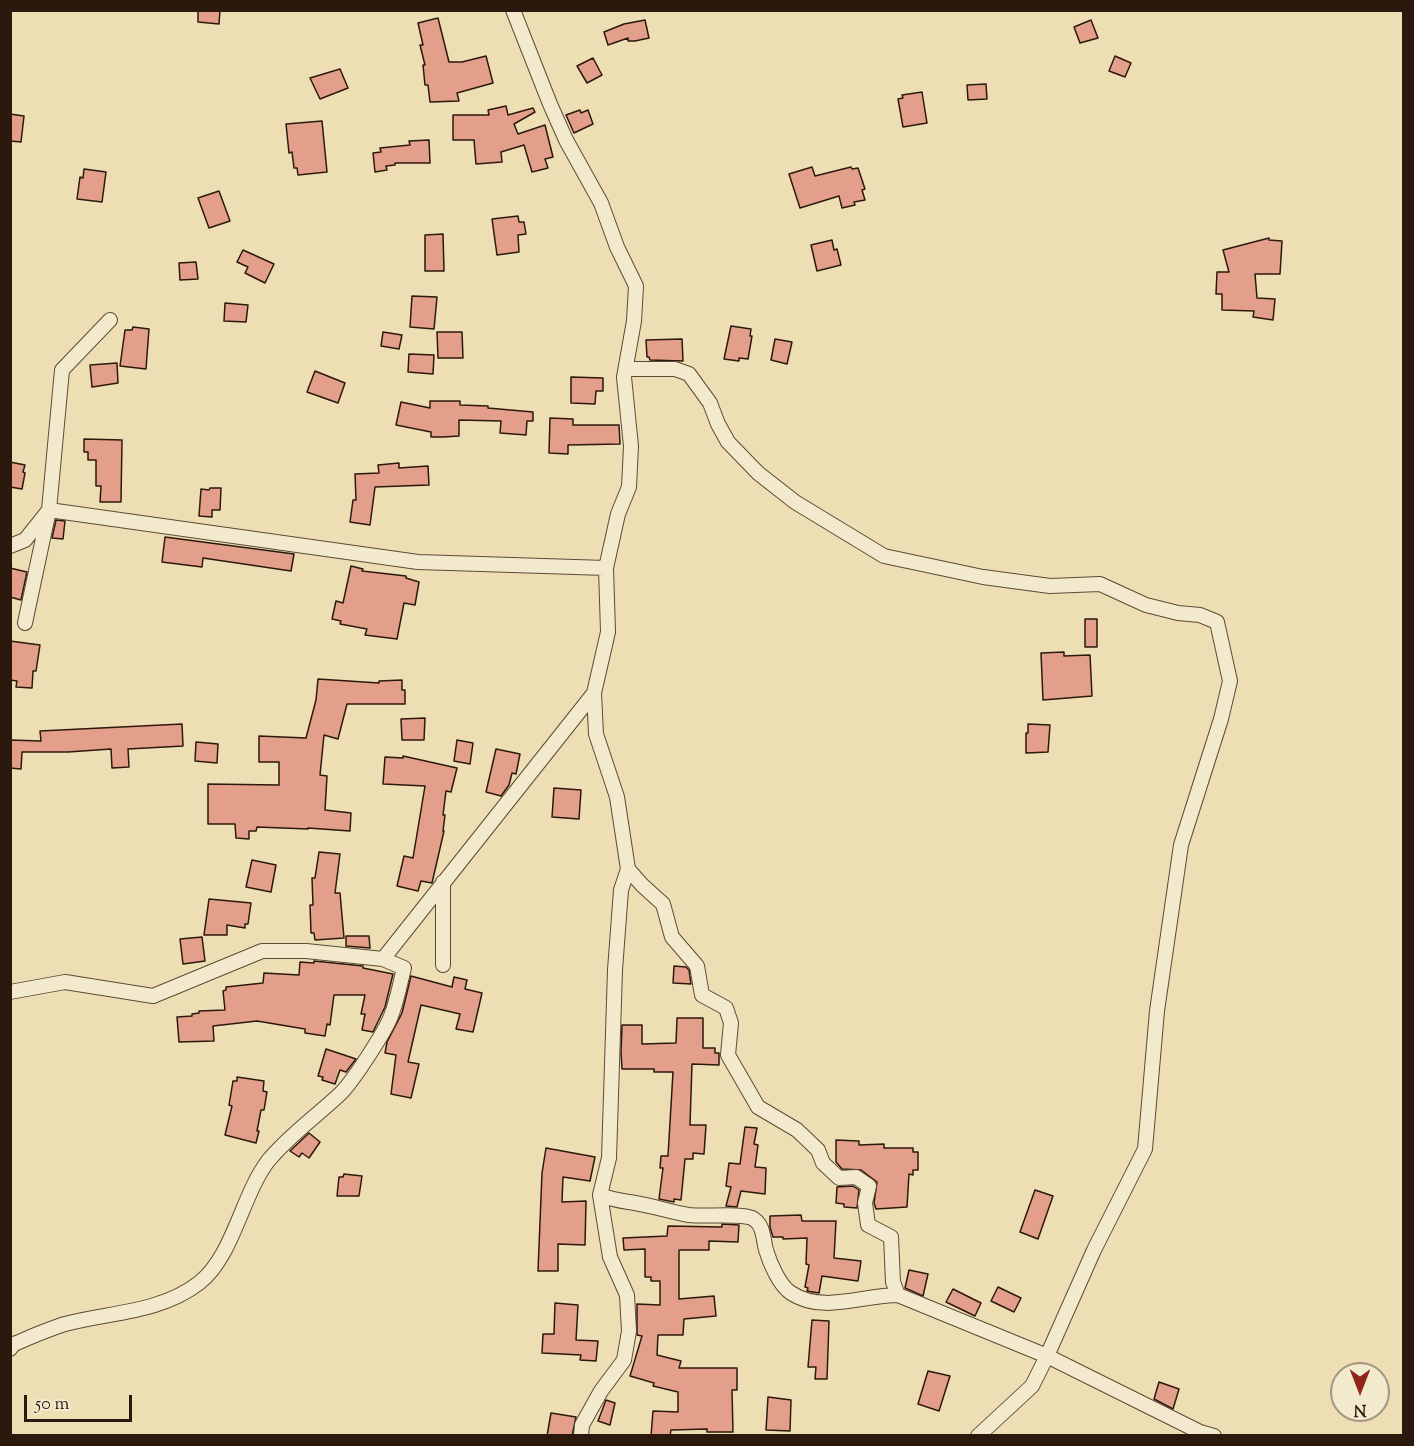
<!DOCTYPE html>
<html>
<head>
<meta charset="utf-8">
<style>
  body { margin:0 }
  #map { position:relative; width:1414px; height:1446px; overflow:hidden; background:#eddfb3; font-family:"Sorts Mill Goudy",serif }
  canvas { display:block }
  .frame { position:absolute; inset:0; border:12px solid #2c190d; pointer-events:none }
  .north { position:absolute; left:1330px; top:1362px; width:60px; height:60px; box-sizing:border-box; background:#f3eace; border:2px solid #a39681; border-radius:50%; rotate:180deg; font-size:16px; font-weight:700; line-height:24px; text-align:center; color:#2c190d }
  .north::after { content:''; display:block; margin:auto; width:21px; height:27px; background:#8f2418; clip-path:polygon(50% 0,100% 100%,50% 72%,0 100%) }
  .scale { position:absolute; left:24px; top:1395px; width:108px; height:27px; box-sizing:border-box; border:3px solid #2c190d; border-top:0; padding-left:8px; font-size:18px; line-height:21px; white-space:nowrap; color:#2c190d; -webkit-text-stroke:4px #f3eace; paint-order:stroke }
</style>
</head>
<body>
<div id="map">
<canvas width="1414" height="1446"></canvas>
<div class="frame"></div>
<div class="north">N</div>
<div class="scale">50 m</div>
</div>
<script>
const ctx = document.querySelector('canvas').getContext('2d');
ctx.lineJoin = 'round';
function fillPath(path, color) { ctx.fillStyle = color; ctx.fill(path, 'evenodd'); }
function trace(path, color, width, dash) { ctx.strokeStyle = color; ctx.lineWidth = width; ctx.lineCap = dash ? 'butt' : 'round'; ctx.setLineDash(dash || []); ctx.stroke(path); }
const building = new Path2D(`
  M198,10h22l-1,14 -21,-2z
  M438,18l11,44h13l24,-6 7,27 -36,10 2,8 -29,1 -2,-17h-3l-2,-20h2l-5,-20h3l-5,-22z
  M645,20l4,18 -14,3h-7v-3l-20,7 -4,-13 20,-8z
  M1091,20l7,18 -18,5 -6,-16z
  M1115,56l16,7 -6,14 -16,-6z
  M593,58l9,17 -15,8 -10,-17z
  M340,69l8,19 -28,11 -10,-21z
  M986,84l1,15 -19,1 -1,-15z
  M922,92l5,31 -24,4 -5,-28 5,-1 -1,-3z
  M506,106l2,9 25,-7 2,4 -21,12 4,10 27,-9 8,32 -8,2 3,9 -16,4 -8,-27 -23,7 1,10 -26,2 -2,-24h-21v-25h36l-1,-5z
  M580,110l1,3 7,-3 5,14 -19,9 -8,-18z
  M10,114l14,2 -3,26 -11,-1z
  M322,121l5,51 -29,3 -1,-7h-3l-2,-16 -3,1 -3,-29z
  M429,140l1,23h-35v2l-9,1 1,4 -12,2 -2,-19 8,-1 -1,-4 30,-3 -1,-4z
  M812,167l3,9 36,-9 1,2 6,-1 7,21 -3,1 3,10 -11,2 1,3 -13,3 -3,-12 -39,12 -11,-34z
  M84,169l22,3 -4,30 -25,-3 3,-22 3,1z
  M219,191l11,30 -21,7 -11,-30z
  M518,216l1,6h5l2,12 -8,1 1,17 -22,3 -5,-36z
  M443,234l1,37h-19v-36z
  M1269,238v2l13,1 -2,33h-25l2,24 18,1 -2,21 -20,-3 1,-6 -32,-1v-16h-6l1,-22h12l-6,-22z
  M832,240l2,10 3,-1 4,16 -24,6 -6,-26z
  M243,250l31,14 -9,19 -20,-10 3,-6 -11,-5z
  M196,262l2,17 -18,1 -1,-17z
  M412,296l25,1 -3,32 -24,-2z
  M225,303l23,2 -2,17 -22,-1z
  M731,326l20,3 -1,7h2l-4,23 -9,-1v3l-15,-2z
  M133,327l16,2 -3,40 -26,-3 5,-36h7z
  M383,332l19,3 -3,14 -18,-3z
  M437,332h25l1,26h-25z
  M682,339l1,22 -33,-1 -1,-3h-2l-1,-17z
  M775,339l17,3 -5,22 -16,-4z
  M409,354l25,1 -1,19 -25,-2z
  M117,363l1,20 -26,4 -2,-22z
  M315,371l30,12 -7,20 -31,-11z
  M571,377l32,1v13h-7l-1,13 -24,-1z
  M430,401h30v4l28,1v2l45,4v9h-6l-1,14 -26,-2 1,-12 -42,-1v16l-16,1h-12v-5l-35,-7 5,-23 29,6z
  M550,418l23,1v6h46l1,19 -52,1v9l-19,-1z
  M84,439l38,1 -1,62h-21l1,-16h-5v-26h-8v-8h-4z
  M10,462l15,3 -2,7 2,1 -3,16 -12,-2z
  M399,463v5l29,-2 1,19 -54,2 -5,38 -20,-3 3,-22h3l-1,-26 24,-1 -1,-8z
  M210,488h11l-1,22h-8v7l-13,-1 2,-27 8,1z
  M56,520l9,1 -2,18 -11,-1z
  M165,537l129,17 -3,17 -88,-13 -1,9 -40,-5z
  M351,566l12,3 -1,2 44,5v2l13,4 -4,23 -11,-2 -7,36 -32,-4 2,-6 -27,-5 1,-3 -9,-2 4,-18 7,2z
  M10,568l17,4 -6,28 -11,-3z
  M1085,619h12v28h-12z
  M10,641l30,4 -4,26h-3l-1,17 -16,-1 1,-6 -7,-1z
  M1064,652v4l26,-1 2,41 -49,4 -2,-47z
  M318,679l61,4v-2l23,-1v10h3v14h-58l-9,35 -14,-4 -4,40 7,1 -2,34 26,3 -1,18 -42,-3v1l-51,-2 -1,4h-7v8l-13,-1 -1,-14h-27v-40l71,1v-23h-20v-26l47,2 10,-38z
  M425,718l-1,22h-22l-1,-21z
  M182,724l1,22 -55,3 1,18 -17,1 -1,-19 -43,3h-46l-1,17 -11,-1v-28l31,1 -1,-10z
  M1028,724l22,1 -2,27 -22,1v-20h2z
  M457,740l16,3 -3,21 -16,-3z
  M196,742l22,2 -1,19 -22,-2z
  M496,749l24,5 -4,20 -4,-1 -3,12 -8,11 -15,-4z
  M403,756l54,12 -6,24 -5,-1 -3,24h2l-2,16h1l-12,52 -11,-2 -3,10 -21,-5 7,-30 9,2 12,-72 -42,-2 2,-27 18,1z
  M554,788l27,2 -2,29 -27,-2z
  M319,852l21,2 -5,39h5l4,45 -29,2 -1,-7h-3l-1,-28h3l-1,-27h3z
  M252,860l24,5 -5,27 -25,-5z
  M209,899l42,4 -3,21h-3v4l-18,-3v10h-23z
  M346,936h23l1,12 -24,-2z
  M202,937l3,24 -22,3 -3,-25z
  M314,961l49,5v2l30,6 -8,33 -12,25 -11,-2 3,-16h-4l4,-19h-31l-4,30 -3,-1 -2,12 -20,-3v-4l-48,-8 -44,5 1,15 -35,1 -2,-25 15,-1v-2l7,-1v-2l26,-1 -2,-19 3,-1v-3l37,-4 1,-10 35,2 1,-13 14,1z
  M674,966l12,1 3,3 2,14 -18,-1z
  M411,976l41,11 2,-10 13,3 -2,9 17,4 -9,39 -17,-3 4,-15 -39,-9 -13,57 11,2 -8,34 -20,-4 5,-39 -11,-2 2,-11 15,-29z
  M677,1018h26v30h12v5h4v12l-27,-1 -2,61h16l-2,29 -11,-1v6h-8l-4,41 -7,-1v3l-15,-3 4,-31h-3l1,-12h7l5,-84h-19v-3h-32l-1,-17 1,-27h20v19l34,-1z
  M326,1049l30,10 -10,13 -6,-2 -5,14 -13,-4 1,-3 -5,-1z
  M237,1077l27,4 -1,10 4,1 -3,18h-3l-4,21h2l-3,12 -31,-8 7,-29 -3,-1 4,-24h4z
  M745,1127l12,1 -3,16 4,1 -3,22 11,1 -1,26 -24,-3 -4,16 -11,-1 5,-19 -5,-1 3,-23 11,1z
  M309,1133l11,9 -11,16 -7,-5 -3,4 -9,-6z
  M836,1140l23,1v4l25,-1v4h29v4h5v18h-5v5l-4,-1 -2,33 -31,2 -2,-6 3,-21 -16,-12 -19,-1 -6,-7z
  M546,1148l49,9 -5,24 -27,-4 -1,25 24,-1 -1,44 -27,-1v27h-20l4,-98z
  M344,1174l18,2 -3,20h-22l2,-19h4z
  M853,1186l6,4 -2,18 -13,-1v-3l-8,-1 1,-16z
  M1035,1190l18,6 -15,43 -18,-7z
  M801,1215l1,6h34l-2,37 27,3 -3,20 -36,-5 -3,17 -12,-2 1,-3 -3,-1 4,-22 -3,-1 1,-26 -24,1v-2h-10l-3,-10v-11z
  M722,1224l17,1 -1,17 -29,-1v9h-30v49l35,-3 2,20 -32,3 -1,16h-25l-1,20 24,6 -2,7h58v22h-5l1,42h-26v-3l-36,1 -1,6h-19l2,-25 25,1v-20l-25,-6 1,-3 -24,-7 12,-40 -5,-1v-31l23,1v-24h-9v-4h-6v-28l-21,1 -1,-12 44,-2 1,-10 54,1z
  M909,1270l19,4 -5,22 -18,-8z
  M998,1287l23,11 -7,14 -23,-11z
  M953,1289l28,14 -6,13 -29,-14z
  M555,1303l23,2 -2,35 22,1 -2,20 -16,-1 1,-5 -39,-2 1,-19h11z
  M812,1320l17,1 -2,58h-12l1,-12h-8z
  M928,1371l22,5 -11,35 -21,-7z
  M1159,1382l20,7 -6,20 -19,-10z
  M768,1397l23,3 -1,31 -24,-1z
  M606,1400l9,3 -5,22 -12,-4z
  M551,1413l25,4 -4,19h-25z`);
fillPath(building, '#e49f8a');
trace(building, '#2c190d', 1.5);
const street = new Path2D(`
  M513,10l37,94 16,36 35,63 16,44 19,39 -2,35 -10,56 7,69 -2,41 -11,27 -12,54 2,64 -14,61 2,41 21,63 11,72 14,16 21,19 9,33 25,29 5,29 24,13 5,15 -3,32 30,52 39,23 21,20 5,13 16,15 17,-1 13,9 -4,17 3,22 23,12 2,45 5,13 149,61 153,76 14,4
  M626,369h49l14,5 21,29 8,21 10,18 30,31 37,29 89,54 99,21 67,9 50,-2 46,21 32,8 22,2 17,7 13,59 -9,38 -40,126 -24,166 -12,138 -51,101 -47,106 -15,30 -54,50
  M10,546l15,-6 24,-30 369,52 188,6
  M25,623l24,-113 13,-140 48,-50
  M443,882v83
  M10,992l55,-10 88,14 109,-45h44l77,8 211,-266
  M600,1195c12,5 23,6 35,8 18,3 36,9 54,12 16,2 51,-2 63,3 12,6 11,21 14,32 4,13 13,35 25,43 32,21 71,2 107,2
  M10,1349l4,-5c17,-7 34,-15 51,-20 45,-12 95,-11 134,-41 34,-26 43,-88 69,-122 21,-26 49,-45 73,-68 12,-12 44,-61 50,-77 6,-15 9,-32 13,-48l-21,-9
  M581,1436l1,-11 19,-34 23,-31 5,-29 -2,-36 -17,-38 -10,-62 9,-37 6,-188 6,-80 7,-21`);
trace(street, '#5c4a36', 16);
trace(street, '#f3eace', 14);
</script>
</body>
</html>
